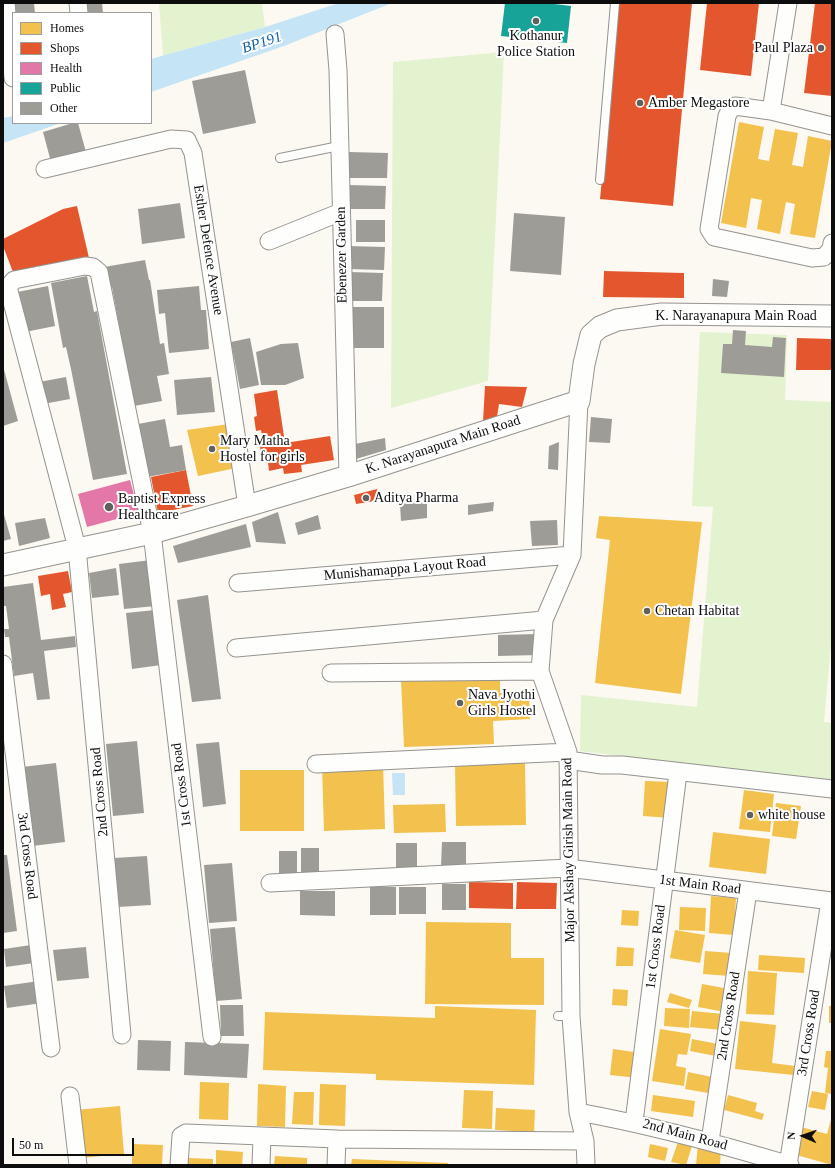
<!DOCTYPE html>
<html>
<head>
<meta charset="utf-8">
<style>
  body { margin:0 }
  #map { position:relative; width:835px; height:1168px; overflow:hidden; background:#fbf9f1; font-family:Georgia,serif }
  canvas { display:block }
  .frame { position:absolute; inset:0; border:4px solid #0d0d0d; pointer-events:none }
  .legend { position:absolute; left:12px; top:12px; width:140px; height:112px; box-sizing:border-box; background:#fff; border:1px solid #9e9e9e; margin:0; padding:5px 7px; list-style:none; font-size:12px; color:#0d0d0d }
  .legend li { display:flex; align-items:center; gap:8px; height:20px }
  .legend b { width:20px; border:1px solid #9e9e9e }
  .north { position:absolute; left:783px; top:1116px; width:40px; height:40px; -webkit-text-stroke:3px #fff; paint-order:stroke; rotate:272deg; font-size:11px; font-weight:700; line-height:16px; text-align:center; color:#0d0d0d }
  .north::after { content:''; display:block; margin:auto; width:14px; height:18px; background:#0d0d0d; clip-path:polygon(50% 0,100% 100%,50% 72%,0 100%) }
  .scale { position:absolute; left:12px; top:1138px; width:122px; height:18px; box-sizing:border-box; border:2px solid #0d0d0d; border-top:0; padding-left:5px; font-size:12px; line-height:14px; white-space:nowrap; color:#0d0d0d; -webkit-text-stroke:3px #fff; paint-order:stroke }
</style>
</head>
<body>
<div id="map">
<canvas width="835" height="1168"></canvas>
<div class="frame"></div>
<ul class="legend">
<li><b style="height:11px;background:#f2c14e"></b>Homes</li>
<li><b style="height:11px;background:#e4572e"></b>Shops</li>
<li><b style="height:11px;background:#e377a8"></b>Health</li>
<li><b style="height:11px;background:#17a398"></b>Public</li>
<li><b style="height:11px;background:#9e9c97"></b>Other</li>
</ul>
<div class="north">N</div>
<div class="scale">50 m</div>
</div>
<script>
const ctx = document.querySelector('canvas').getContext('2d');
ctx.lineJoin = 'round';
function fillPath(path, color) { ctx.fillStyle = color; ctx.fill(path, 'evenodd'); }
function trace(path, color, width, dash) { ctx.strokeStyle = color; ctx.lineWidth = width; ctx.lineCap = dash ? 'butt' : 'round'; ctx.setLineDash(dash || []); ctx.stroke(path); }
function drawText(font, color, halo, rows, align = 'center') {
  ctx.font = font + ' Georgia,serif'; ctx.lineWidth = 4; ctx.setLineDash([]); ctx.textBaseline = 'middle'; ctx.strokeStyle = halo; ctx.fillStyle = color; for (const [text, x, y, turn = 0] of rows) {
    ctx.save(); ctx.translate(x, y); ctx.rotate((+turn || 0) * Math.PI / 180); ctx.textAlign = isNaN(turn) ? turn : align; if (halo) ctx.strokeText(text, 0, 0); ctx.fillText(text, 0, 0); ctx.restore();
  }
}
fillPath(new Path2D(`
  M159,3h103l3,24 -102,29z
  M504,52l-16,329 -97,27 2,-346z
  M700,332l87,3 -2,65 47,2v232l-8,88 8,1v58l-252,-30 1,-56 116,12 16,-200 -21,-1z`), '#e3f2cf');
fillPath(new Path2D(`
  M339,3h53l-108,43 -133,46v-33l114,-32z
  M13,116v7h48l-58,20v-25z
  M392,773h13v22h-12z`), '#c5e5f7');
fillPath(new Path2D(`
  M739,122l25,5 -6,32 11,2 6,-32 23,4 -6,32 11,2 5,-31 24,5 -17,97 -25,-4 5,-30 -9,-2 -6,32 -23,-5 5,-29 -11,-2 -5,30 -25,-5z
  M229,424l7,44 -38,8 -11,-46z
  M599,516l103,6 -21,172 -86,-11 15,-143 -14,-2z
  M500,675v18l29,-1 1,27 -37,2 1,23 -90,3 -3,-68z
  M525,762l1,63 -70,1 -1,-62z
  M383,764l2,65 -61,2 -2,-66z
  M240,770h64v61h-64z
  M645,781l28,1 -2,36 -28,-2z
  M744,790l30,4 -4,38 -31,-3z
  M776,803l25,3 -5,33 -24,-3z
  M445,804l1,28 -52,1 -1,-28z
  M713,832l57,7 -4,35 -57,-7z
  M711,896l25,2 -2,37 -25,-2z
  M680,907l26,1 -1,23 -26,-1z
  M622,910l17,1 -1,15 -17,-1z
  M426,922l85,1v35h33v47l-119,-1z
  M675,930l30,5 -5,28 -30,-5z
  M617,947l17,1 -1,18h-17z
  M705,951l27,2 -2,23 -27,-2z
  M759,955l46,3 -1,15 -46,-3z
  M748,971l29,2 -3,42 -28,-1z
  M702,984l27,5 -4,23 -27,-5z
  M613,989l15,1 -1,16 -15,-1z
  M670,993l22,7 -3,8 -22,-6z
  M435,1006l101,4 -2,75 -158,-5v-6l-113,-4 2,-58 170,6z
  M829,1006h3v17h-3z
  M665,1008l25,1 -1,19 -25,-2z
  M692,1011l32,3 -2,16 -32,-3z
  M740,1021l36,4 -4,38 23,3 -1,9 -59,-6z
  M660,1029l31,5 -4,21 -9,-1 -2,12 10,2 -2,18 -32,-5z
  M692,1039l31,6 -2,12 -31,-6z
  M613,1049l28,4 -3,25 -28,-3z
  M826,1051h6v43l-7,-1 3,-25 -4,-1z
  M688,1072l24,5 -4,16 -23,-4z
  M200,1082l29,1 -1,37 -29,-1z
  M258,1084l28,2 -1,41 -28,-1z
  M320,1084l26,1 -1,41 -26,-1z
  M464,1090l29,1 -1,38 -30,-1z
  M812,1091l16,3 -3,16 -17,-3z
  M294,1092h20l-1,33 -21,-1z
  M653,1095l42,6 -2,16 -42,-6z
  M728,1095l29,8 -2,8 9,3 -2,6 -38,-10z
  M120,1106l4,48 -44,4 -5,-48z
  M496,1108l39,2 -1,22 -39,-2z
  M832,1116v49l-39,-11 8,-27 26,7z
  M678,1142l14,4 -6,19 -15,-3z
  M132,1144l31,1 -1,20h-30z
  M650,1144l18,4 -3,13 -17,-4z
  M698,1145l23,2 -1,18h-24z
  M216,1150l27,2 -1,13h-26z
  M275,1156l32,2v7h-33z
  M187,1158l26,1v6h-26z
  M352,1159l96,4v2h-97z`), '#f2c14e');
fillPath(new Path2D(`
  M619,3h73l-19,203 -73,-7z
  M707,3h52l-8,73 -51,-6z
  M815,3l17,1v92l-28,-3z
  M77,206l12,52 -76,14 -10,-26v-7l60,-30z
  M604,271l80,2v25l-81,-1z
  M797,338l35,1v31h-36z
  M485,386l42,1 -5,20 -23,-3 -2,13 -14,5z
  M277,390l8,53 45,-7 4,24 -33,5 1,7 -18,2 -1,-6 -14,3 -1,-9 -6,1 -2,-17 4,-1 -3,-15 -5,1 -2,-14 3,-1 -3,-22z
  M186,470l7,36 -35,7 -7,-36z
  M377,489l3,11 -24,4 -2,-9z
  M68,571l4,21 -9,2 3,13 -14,3 -2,-16 -9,2 -3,-20z
  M469,882l44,1v26l-44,-1z
  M517,882l40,1 -1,26h-40z`), '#e4572e');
fillPath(new Path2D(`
  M130,480l9,33 -52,14 -9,-33z`), '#e377a8');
fillPath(new Path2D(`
  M505,3h41l25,3 -4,37 -66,-7z`), '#17a398');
fillPath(new Path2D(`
  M10,3h24l1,10h-22z
  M83,3h19l1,10h-19z
  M245,70l11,53 -53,11 -11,-53z
  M73,123h5l8,29 -35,10 -8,-30z
  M349,152l39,1 -1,25h-38z
  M349,185l37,1 -1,23h-36z
  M180,203l5,35 -43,6 -4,-35z
  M514,213l51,4 -4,58 -51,-4z
  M356,220h29v22h-29z
  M347,246l38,1 -1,23 -38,-1z
  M145,260l4,20h1l10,64 4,-1 5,31 -12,2 5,25 -28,5 -22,-119 -4,1 -4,-21z
  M350,272l33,1 -1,28h-32z
  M87,276l7,36 3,-1 30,163 -34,6 -22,-111 -5,-22 -3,1 -12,-65z
  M713,279l16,2 -2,16 -15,-1z
  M48,286l7,40 -30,6 -8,-40z
  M199,286l2,24h5l3,39 -40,4 -4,-40 -6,1 -2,-24z
  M348,307h36v41h-37z
  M733,330l13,1 -1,14 27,2 1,-10 13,1 -2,39 -63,-4 2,-29h9z
  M250,338l9,47 -19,4 -9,-47z
  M298,343l6,35 -19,7h-24l-5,-33 25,-8z
  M3,366l15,55 -15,5z
  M66,377l4,22 -27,5 -4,-22z
  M211,377l4,35 -38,3 -3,-35z
  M591,417l21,2 -2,24 -21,-1z
  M165,419l5,28 12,-2 4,25 -39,7 -9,-53z
  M385,438l1,12 -30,9 -1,-15z
  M559,442l-1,28 -10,-1 1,-23z
  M427,501v17l-26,3 -1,-17z
  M494,502l-1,9 -25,4v-10z
  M3,511l8,28 -8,2z
  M278,512l8,32 -30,-2 -4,-20z
  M318,515l3,14 -23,6 -3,-12z
  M45,518l5,20 -31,8 -4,-23z
  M557,520l1,25 -26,1 -2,-25z
  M246,524l5,23 -73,16 -5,-17z
  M151,560l5,46 -32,3 -5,-45z
  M116,568l3,27 -27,3 -3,-25z
  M33,583l8,57 34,-4 1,11 -32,4 6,48 -13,1 -4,-27 -19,3 -5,-39h-4l-1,-8h5l-3,-23h-3v-19z
  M208,595l13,104 -29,3 -15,-102z
  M155,610l6,55 -29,4 -6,-56z
  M538,634v21l-40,1v-21z
  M137,741l7,72 -31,3 -7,-72z
  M219,742l7,62 -23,3 -7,-63z
  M56,763l9,79 -33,4 -10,-79z
  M442,842h24v25l-25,-1z
  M396,843h21v27h-21z
  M301,848h18v24h-18z
  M279,851h18v22h-18z
  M3,855h4l10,76 -14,2z
  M147,856l4,49 -33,2 -4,-49z
  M232,863l5,58 -28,2 -5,-58z
  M442,884h24v26h-24z
  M370,886l26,1v28h-26z
  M399,887h27v27h-27z
  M300,891h35v25l-35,-1z
  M235,927l7,72 -26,2 -6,-72z
  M31,945l3,18 -28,4 -2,-18z
  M86,947l3,31 -32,3 -4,-31z
  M39,981l3,22 -35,5 -3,-22z
  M220,1005h23l1,31h-23z
  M138,1040l33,1 -1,30 -33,-1z
  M185,1042l64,2 -2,34 -63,-3z`), '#9e9c97');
const service = new Path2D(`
  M280,158l59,-12
  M600,180l15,-177
  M558,1016h13`);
const minor = new Path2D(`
  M6,3l7,75
  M78,3l1,10
  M335,34l3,36 10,406
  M771,111l17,-108
  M832,126l-61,-15 -36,-5 -5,4 -3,6 -18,113 5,8 98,21 12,-1 7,-8 1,-6
  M45,169l126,-30 16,1 6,13 54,353
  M269,241l72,-29
  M579,401l-7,154 -28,65 -4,51 28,81 3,264 7,96 7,29 1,24
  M238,583l334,-28
  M236,648l308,-28
  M3,664l48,384
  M331,673l209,-2
  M568,760l34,5h20l210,24
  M316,764l252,-12
  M270,883l298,-15 264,33
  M122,1035l-45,-487 -69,-261 6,-7 71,-14 8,1 6,5 53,261 60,504
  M70,1096l8,69
  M578,1112c72,13 142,32 212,53
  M634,1122l44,-349
  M710,1141l38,-250
  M179,1165l2,-29 5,-3 151,6 248,2
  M261,1165l1,-28
  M336,1165l1,-26
  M788,1165l42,-264`);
const tertiary = new Path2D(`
  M3,565l149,-32 95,-27 101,-30 231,-75 5,-37 7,-29 9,-8 17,-7 45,-6 170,2`);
trace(service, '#949390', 10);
trace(minor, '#949390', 19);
trace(tertiary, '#949390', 23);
trace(service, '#fefefd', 8);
trace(minor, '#fefefd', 17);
trace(tertiary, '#fefefd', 21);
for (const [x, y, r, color] of [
  [536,21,4,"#60605d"],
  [821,48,4,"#60605d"],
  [640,103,4,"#60605d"],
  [212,449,4,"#60605d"],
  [366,498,4,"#60605d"],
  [109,507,5,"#60605d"],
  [647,611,4,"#60605d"],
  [460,703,4,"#60605d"],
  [750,815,4,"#60605d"]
]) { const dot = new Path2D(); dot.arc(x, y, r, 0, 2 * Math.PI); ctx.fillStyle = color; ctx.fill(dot); trace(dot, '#fff', 1.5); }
drawText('14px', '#0d0d0d', '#fff', [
  ["Kothanur",536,36,"center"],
  ["Police Station",536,52,"center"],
  ["Paul Plaza",813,48,"right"],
  ["Amber Megastore",648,103],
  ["Mary Matha",220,441],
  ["Hostel for girls",220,457],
  ["Aditya Pharma",374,498],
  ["Baptist Express",118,499],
  ["Healthcare",118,515],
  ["Chetan Habitat",655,611],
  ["Nava Jyothi",468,695],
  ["Girls Hostel",468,711],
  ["white house",758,815]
], 'left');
drawText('14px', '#0d0d0d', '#fff', [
  ["Esther Defence Avenue",208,250,81],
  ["Ebenezer Garden",342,255,-91],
  ["K. Narayanapura Main Road",736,316],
  ["K. Narayanapura Main Road",443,445,-18],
  ["Munishamappa Layout Road",405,569,-5],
  ["1st Cross Road",182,785,-97],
  ["2nd Cross Road",100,792,-95],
  ["Major Akshay Girish Main Road",569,850,-91],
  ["3rd Cross Road",27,856,83],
  ["1st Main Road",700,885,7],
  ["1st Cross Road",656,947,-83],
  ["2nd Cross Road",729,1016,-81],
  ["3rd Cross Road",809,1033,-81],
  ["2nd Main Road",685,1135,15]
]);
drawText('italic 15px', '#0e62a7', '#fff', [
  ["BP191",262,43,-18]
]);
</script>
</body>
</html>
